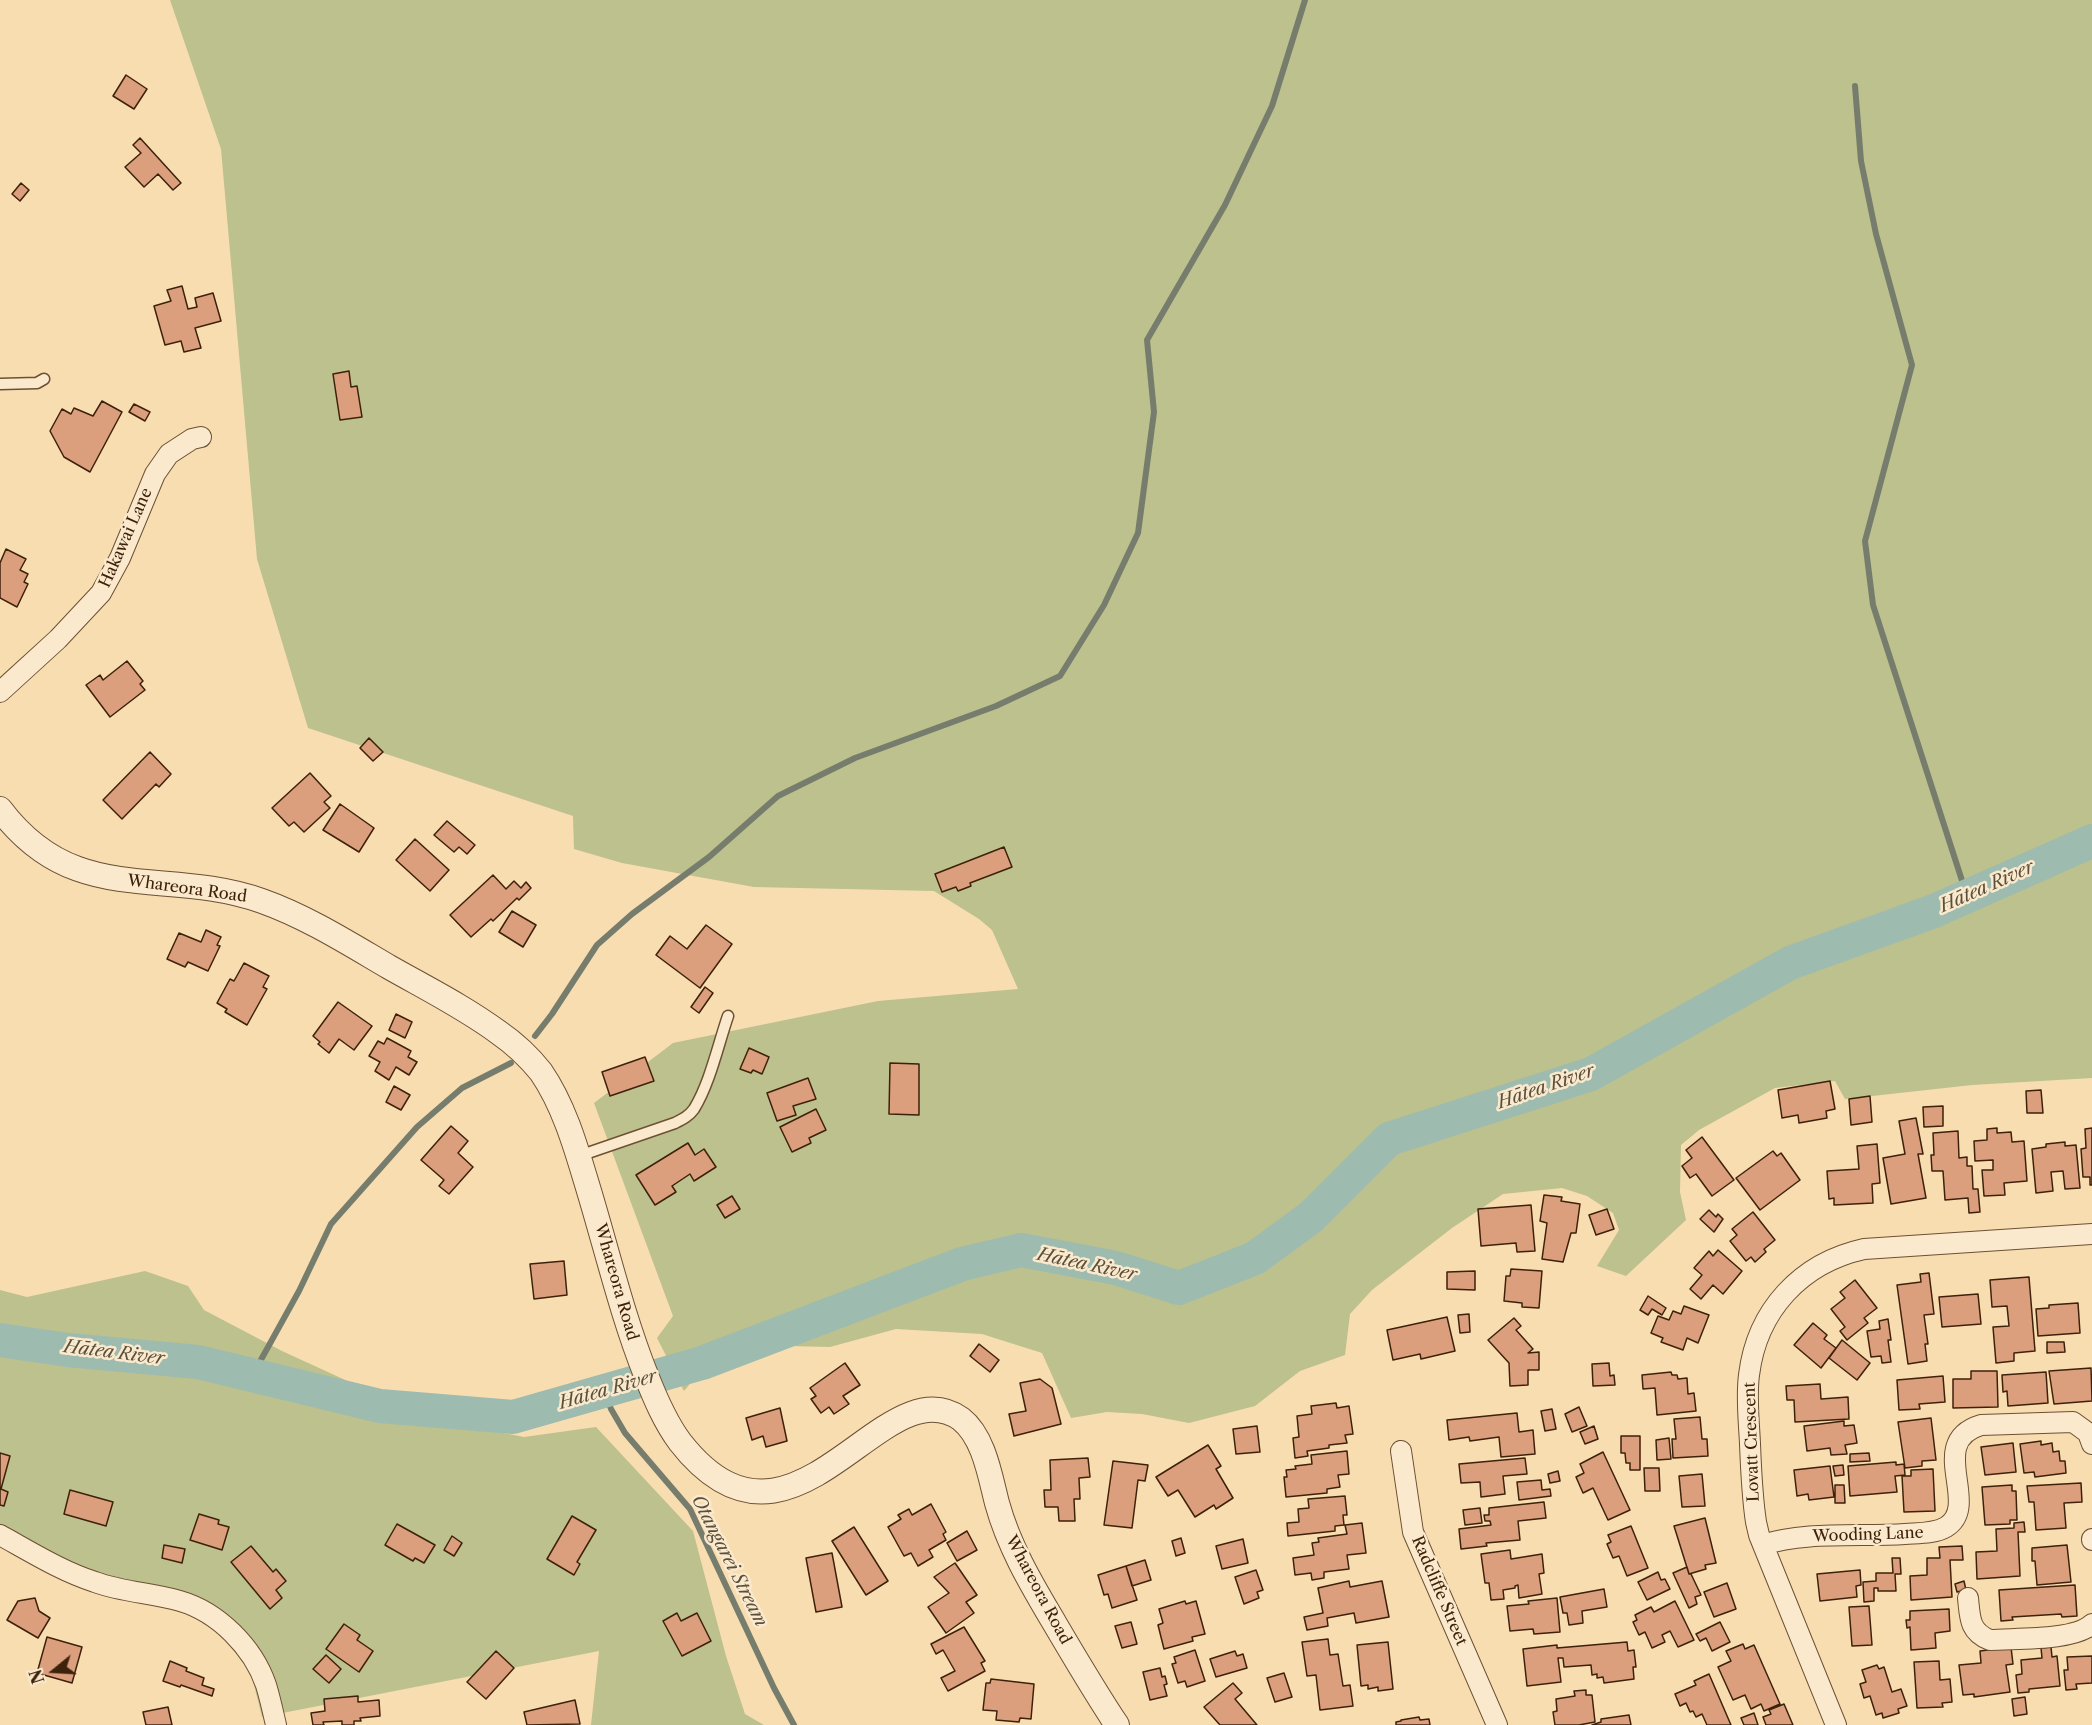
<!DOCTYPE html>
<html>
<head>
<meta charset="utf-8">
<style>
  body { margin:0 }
  #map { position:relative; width:2092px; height:1725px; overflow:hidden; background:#f8ddb1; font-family:"Libre Caslon Text",serif }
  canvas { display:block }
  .north { position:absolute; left:24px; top:1641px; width:60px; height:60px; -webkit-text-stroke:4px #fae9cc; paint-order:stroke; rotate:252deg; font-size:16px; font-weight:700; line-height:24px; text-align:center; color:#3e210a }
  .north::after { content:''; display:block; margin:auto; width:21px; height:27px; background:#3e210a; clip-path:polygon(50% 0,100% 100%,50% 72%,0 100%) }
</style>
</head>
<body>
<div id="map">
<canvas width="2092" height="1725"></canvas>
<div class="north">N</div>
</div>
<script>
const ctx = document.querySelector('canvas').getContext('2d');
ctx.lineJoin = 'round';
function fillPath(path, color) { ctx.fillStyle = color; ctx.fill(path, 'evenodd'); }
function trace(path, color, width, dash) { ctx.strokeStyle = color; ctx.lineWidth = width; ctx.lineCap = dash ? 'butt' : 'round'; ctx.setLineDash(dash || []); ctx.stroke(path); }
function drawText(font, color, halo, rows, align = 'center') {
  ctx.font = font + ' "Libre Caslon Text",serif'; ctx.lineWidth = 5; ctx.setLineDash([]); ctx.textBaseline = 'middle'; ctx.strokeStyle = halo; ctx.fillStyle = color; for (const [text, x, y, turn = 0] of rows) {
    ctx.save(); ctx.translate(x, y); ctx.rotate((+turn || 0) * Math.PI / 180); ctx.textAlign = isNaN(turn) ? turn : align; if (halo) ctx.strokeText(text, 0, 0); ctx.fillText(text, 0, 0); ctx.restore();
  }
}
fillPath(new Path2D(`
  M170,0h1922v1078l-120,7 -127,14 -10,-18 -60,7 -76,42 -18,15 -1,47 6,28 -60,56 -29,-10 22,-36 -6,-17 -26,-17 -25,-8 -59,6 -51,34 -80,62 -22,24 -5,41 -45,16 -45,35 -66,17 -47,-9 -35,-2 -36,6 -29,-65 -60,-19 -86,-5 -66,18 -42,-1 -95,34 -9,11 -27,-53 16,-22 -79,-213 79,-60 205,-42 140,-12 -26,-59 -13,-11 -45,-28 -180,-4 -132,-24 -48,-14 -1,-33 -265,-88 -51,-169 -36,-410z
  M145,1271l43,15 16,24 78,41 146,67 96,19 72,-10 97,104 33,125 19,58 19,11h-173l8,-74 -337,66 -11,-44 -47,-60 -204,-70v-253l27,7z`), '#bcc18d');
trace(new Path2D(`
  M1855,86l6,75 15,73 36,131 -47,176 8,64 94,291
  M535,1036l17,-22 45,-69 35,-31 77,-57 69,-61 77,-38 141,-52 64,-30 44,-71 34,-72 16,-121 -7,-72 78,-135 47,-99 33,-106
  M252,1376l47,-85 32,-67 86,-97 45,-39 49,-25
  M604,1391l7,18 14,24 65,76 84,179 20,37`), '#777d6d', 6);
trace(new Path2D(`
  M0,1340l68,10 130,12 182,44 133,11 189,-54 260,-99 59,-14 95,18 63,20 76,-30 56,-41 78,-78 202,-65 199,-111 144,-52 158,-70`), '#9dbbaf', 34);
const building = new Path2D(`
  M126,75l21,14 -13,20 -21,-13z
  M140,138l41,45 -8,7 -15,-16 -14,13 -19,-20 16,-14 -8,-8z
  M21,183l8,7 -9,11 -8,-7z
  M182,286l6,23 9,-2 -2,-9 18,-5 8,28 -26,7 6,20 -17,4 -3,-11 -16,4 -11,-39 17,-5 -4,-11z
  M349,371l2,16 6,-1 5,31 -22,3 -7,-46z
  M102,401l20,11 -32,60 -26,-15 -14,-26 12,-22 9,5 3,-6 19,8z
  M134,404l16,8 -5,9 -16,-9z
  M6,549l20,10 -6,11 8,4 -4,8 4,2 -11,23 -17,-9v-35z
  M127,661l16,20 -3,3 5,6 -35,27 -24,-32 14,-10 3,5z
  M369,738l14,14 -10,9 -13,-13z
  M150,752l21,22 -12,13 -3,-3 -34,35 -19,-19z
  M310,773l21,23 -7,6 6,6 -26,24 -10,-10 -5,4 -17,-18z
  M340,804l34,24 -15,24 -36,-22z
  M447,821l28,24 -8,9 -8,-7 -5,5 -20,-17z
  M415,839l34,31 -19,21 -34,-31z
  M1004,847l8,20 -42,16 1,3 -13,5 -2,-4 -14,5 -7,-18z
  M493,875l13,14 8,-8 7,7 5,-6 5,6 -12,12 -2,-2 -24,23 -2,-2 -20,18 -21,-22z
  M512,911l24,14 -13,22 -24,-15z
  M706,925l26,19 -32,44 -44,-33 14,-19 17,13z
  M206,930l15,7 -4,8 3,1 -12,25 -20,-9 -3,5 -18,-8 12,-26 22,9z
  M244,963l25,13 -6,11 4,2 -20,36 -22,-13 2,-3 -10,-6 13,-24 4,2z
  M705,987l8,6 -14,20 -8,-6z
  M338,1002l34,24 -18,24 -15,-11 -10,14 -11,-9 2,-2 -7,-6z
  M396,1014l16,8 -7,16 -16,-8z
  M387,1038l24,13 -3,6 9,5 -8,13 -13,-8 -7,13 -14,-9 5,-9 -11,-6 9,-15 6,3z
  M749,1048l20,9 -7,17 -9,-4 -2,3 -11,-4z
  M645,1057l9,24 -44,15 -8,-24z
  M890,1063l29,1v51l-30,-1z
  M808,1078l8,21 -23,7 3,9 -19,6 -10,-28z
  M1830,1081l5,28 -9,2 1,7 -28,5 -1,-8 -16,3 -4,-28z
  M394,1086l16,9 -9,15 -15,-8z
  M2041,1090l2,23h-16l-1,-22z
  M1870,1096l2,26 -21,3 -2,-26z
  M1943,1106v20l-19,1 -1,-20z
  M816,1109l10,21 -17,8 2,5 -19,9 -12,-25z
  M1916,1118l7,36h-5l8,44 -35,6 -8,-46 22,-4 -6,-33z
  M451,1126l17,15 -10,12 15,14 -24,27 -10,-8 5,-6 -23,-20z
  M1997,1128v5l14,-1 1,10 12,-1 3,40 -23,2 1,12 -21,1 -2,-26h11v-10l-18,1 -1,-20 13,-1v-11z
  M2092,1128v57h-2v-8h-7l-2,-28 5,-1 -1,-19z
  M1958,1131l1,27 8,-1v9h5l1,23h5l2,23 -11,1 -1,-15 -23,2 -2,-29h-11l-1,-16h3l-1,-22z
  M1702,1137l32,43 -22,16 -16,-22 -6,4 -8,-12 10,-8 -6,-8z
  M2065,1142v4l11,-1 4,43 -15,1 -2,-18 -12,1 2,19 -17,2 -4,-44 14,-2v-3z
  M688,1143l7,12 9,-6 12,18 -22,14 -4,-7 -18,12 4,6 -21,13 -19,-30z
  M1877,1144l3,39 -8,1 1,19 -39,2v-7l-5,1 -2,-28 32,-2 -2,-23z
  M1773,1151l4,5 4,-3 19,27 -40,30 -24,-32z
  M1544,1195l18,2 -1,4 19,3 -4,29h-5l-8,29 -21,-3 5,-36 -7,-2z
  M732,1196l8,13 -15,9 -8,-13z
  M1531,1205l4,46 -18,1 -1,-9 -35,3 -3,-37z
  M1607,1209l7,20 -18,6 -7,-20z
  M1709,1210l7,7 2,-3 5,5 -9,13 -14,-13z
  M1753,1212l22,28 -11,9 2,3 -11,10 -4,-5 -5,4 -16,-20 7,-6 -5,-6z
  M1718,1250l24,21 -19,23 -10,-9 -12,14 -11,-10 12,-14 -8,-7 15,-17 4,5z
  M564,1261l3,34 -33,4 -4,-35z
  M1511,1269l31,2 -3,37 -17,-1v-4l-18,-2 2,-25h4z
  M1475,1271v19l-28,-1v-17z
  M1929,1273l5,41 -10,1 4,29h-3l2,17 -19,3 -11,-79 24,-3 -1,-8z
  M2029,1277l6,74 -21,2v8l-18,2 -3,-36 16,-1 -2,-20 -15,1 -2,-27z
  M1855,1280l22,28 -13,10 4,5 -21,17 -7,-9 5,-4 -14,-18 14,-11 -5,-6z
  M1978,1294l3,30 -39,3 -3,-30z
  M1648,1296l18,12 -4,7 -10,-6 -4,6 -8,-5z
  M2078,1303l2,30 -42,3 -2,-27 13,-1v-3z
  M1684,1306l25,9 -11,28 -11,-5 -4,12 -22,-8 2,-4 -12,-5 7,-17 11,4 4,-9 8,3z
  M1469,1314l1,18 -10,1 -2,-18z
  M1447,1317l8,34 -34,8 -1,-5 -27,6 -6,-30z
  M1514,1318l7,8 -5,4 17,19 -5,4 11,-1v18h-11v15l-18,1 -1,-23 -21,-23z
  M1888,1319l3,21h-3l3,22 -9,1 -1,-7 -10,1 -4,-26 13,-2 -1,-8z
  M1813,1323l14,12 -3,4 12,9 -15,20 -27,-23z
  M1842,1340l28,23 -13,17 -28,-22z
  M2047,1342h17l1,10 -18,1z
  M979,1344l20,16 -9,12 -20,-16z
  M845,1363l15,22 -17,11 6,8 -15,10 -5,-7 -8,6 -10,-14 5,-3 -6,-8z
  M1609,1363l1,13 4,-1 1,10 -22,1 -1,-22z
  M2091,1368l1,33 -38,3 -5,-33z
  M1971,1371h26l1,36 -45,1v-29h18z
  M1671,1372l1,3h5l1,4 9,-1 1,16 6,-1 2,18 -39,4 -2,-27 -12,1 -1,-14z
  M2046,1372l2,31 -40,3 -1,-15 -4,1 -1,-17z
  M1943,1376l2,26 -26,2 1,5 -21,1 -2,-30z
  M1040,1379l12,9 9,36 -47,12 -5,-22 17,-3 -6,-28z
  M1820,1384l1,15 27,-2 1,22 -54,3 -1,-22h-7l-1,-14z
  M1336,1403l1,5 12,-2 4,28 -8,1 2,8 -18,2v3l-22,3 1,5 -13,2 -2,-20 6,-1 -2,-21 15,-2 -1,-8z
  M1579,1407l8,19 -15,6 -7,-18z
  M780,1408l7,33 -21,6 -3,-11 -11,4 -6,-22z
  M1552,1409l4,20 -11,2 -4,-20z
  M1517,1413l2,19 14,-2 2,24 -34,3 -2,-20 -29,4 -1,-4 -20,3 -2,-20z
  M1700,1417l2,22h5l1,17 -35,2 -1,-19h4l-2,-20z
  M1931,1418l5,42 -14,1v5l-17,2 -7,-46z
  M1844,1421v5l10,-1 3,18 -12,2 2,9 -16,1 -1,-7 -23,3 -3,-25z
  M1257,1426l3,26 -24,2 -3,-25z
  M1594,1426l4,13 -13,5 -5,-12z
  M1621,1436h19v34h-10v-7h-4l-1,-10h-4z
  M1669,1438l2,21 -14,1 -1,-20z
  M2041,1441v4l11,-2 1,9 6,-1 1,10h5l1,12 -31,4 -1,-5 -10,1 -4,-29z
  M2013,1443l3,29 -31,3 -4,-28z
  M1208,1445l13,21 -5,3 17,29 -17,11 -2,-4 -19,12 -17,-27 -10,6 -12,-19z
  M1347,1451l2,23 -11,1 2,12 -13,2v4l-41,4 -2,-20h3l-1,-7 10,-1 -1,-3 17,-2 -1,-9z
  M1603,1452l27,58 -22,10 -15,-32 -10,5 -7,-16 8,-4 -4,-9z
  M0,1453l10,3 -9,33 7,3 -4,14 -4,-1z
  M1869,1453l1,8 -20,1v-8z
  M1088,1458l2,19 -11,1 1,21h-6l1,22h-16l-1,-14h-13l-1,-17h7l-1,-30z
  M1525,1458l2,16 -24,2 2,18 -24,3 -1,-15 -19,1 -2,-19z
  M1113,1461l35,4 -3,16 -7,-1 -6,48 -28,-3z
  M1896,1462v3l8,-1 1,11 -10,1 2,16 -47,4 -2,-30z
  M1843,1465l1,10 -9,1 -2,-10z
  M1830,1466l4,31 -25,3 -1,-6 -11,2 -3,-26z
  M1644,1468h15l1,23h-15z
  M1933,1469l2,42 -31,1 -2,-36h9v-6z
  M1558,1471l2,10 -10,2 -2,-9z
  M1702,1474l3,32 -23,1 -3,-31z
  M1541,1480l1,10 8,-1 1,7 -32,4 -2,-18z
  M2081,1483l1,19 -18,1 2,25 -30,2 -2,-28h-5l-2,-16z
  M1835,1485h9l1,18h-10z
  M2012,1485v6h4l1,29h-7v4l-25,1 -3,-38z
  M70,1490l43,12 -7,24 -42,-12z
  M1345,1496l2,19h-4l1,10 -9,1v5l-47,5 -1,-13 12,-1 -1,-13 11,-1 -1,-9z
  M1544,1502l2,16 -28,3 2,19 -34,3 1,3 -26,3 -2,-20 32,-4 -1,-4h-5l-1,-6h5v-7z
  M931,1504l15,28 -3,2 3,6 -17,10 4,7 -15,9 -7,-13 -7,3 -16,-29 13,-8 -3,-4 11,-6 3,6z
  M1480,1508l2,15 -17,2 -2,-15z
  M199,1514l20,6 -1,4 11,3 -7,23 -32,-10z
  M572,1516l24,14 -19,32 3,2 -6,11 -27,-16z
  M1705,1518l11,45 -11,2 1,4 -17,5 -15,-48z
  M2024,1522l1,10h-7l2,44 -43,3 -1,-27 21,-1 -1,-22 18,-1v-5z
  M1362,1523l4,30 -19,2 2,14 -25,3v6l-12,2 -1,-7 -16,2 -2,-17 21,-3 -2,-12 7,-1 -1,-4 29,-4 -2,-9z
  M397,1524l38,21 -11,18 -9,-5 -2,3 -28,-16z
  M1631,1526l17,42 -21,8 -8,-20 -6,2 -6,-14 4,-2 -3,-7z
  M854,1527l34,54 -22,14 -34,-54z
  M967,1531l10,19 -20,11 -10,-18z
  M452,1536l10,7 -8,13 -10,-6z
  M1181,1538l4,15 -9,3 -4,-15z
  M1243,1539l5,24 -26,6 -6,-23z
  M164,1545l21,4 -3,14 -20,-5z
  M2067,1545l4,37 -34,3 -2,-24h-3v-13z
  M251,1546l22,26 3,-3 10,12 -10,9 6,8 -12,11 -39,-47z
  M1962,1546l1,14h-13l2,37 -41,3 -1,-24 17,-1v-17h13l-1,-11z
  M1510,1550l1,9 31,-5 2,19 -5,1 3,20 -23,4 -1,-13 -3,1v2l-12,2 1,9 -13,1 -2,-17h-4l-4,-29z
  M832,1553l10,54 -26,5 -10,-54z
  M1892,1558h8l1,16h-6l1,17h-18v-3h-4v13l-10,1 -1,-20 13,-1v-8h17z
  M1145,1560l6,20 -19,6 -6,-20z
  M955,1563l22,32 -11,7 8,11 -28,20 -18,-26 21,-14 -15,-16z
  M1126,1566l11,34 -25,8 -4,-14 -4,1 -6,-20z
  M1687,1567l2,7h2l10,21 -6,2 2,7 -8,4 -16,-35z
  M1256,1570l7,20 -6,2 2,6 -15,6 -9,-27z
  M1860,1570l1,15 -5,1 1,11 -37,4 -3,-27z
  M1658,1572l3,8 4,-1 5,10 -23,11 -9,-18z
  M1349,1581l1,6 32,-6 7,36 -33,6 -2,-10 -27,5 1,8 -21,4 -3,-13 19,-4 -5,-25z
  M1964,1581l2,9 -9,2 -2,-8z
  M1727,1583l9,26 -22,8 -10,-25z
  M2075,1585l2,31 -15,1 -1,-3 -49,3 1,3 -12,1 -2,-31z
  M1604,1589l3,18 -25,4 1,12 -14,2 -2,-12h-4l-3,-16z
  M35,1598l4,13 11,7 -12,20 -31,-18 11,-19z
  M1557,1598l3,34 -26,2 -1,-5 -23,2 -3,-25 22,-2 -1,-3z
  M1185,1601l1,3 10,-3 9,33 -13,3 1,4 -29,8 -6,-24 5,-2 -4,-14z
  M1675,1601l19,39 -16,7 -8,-16 -8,4 3,7 -13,6 -7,-16 -6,3 -6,-13 4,-2 -2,-5 16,-8 3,5z
  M1869,1606l3,39 -20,1 -3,-39z
  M1949,1609l1,22 -15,2 1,15 -25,2 -1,-23 -3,1 -1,-8h4v-9z
  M677,1613l4,8 16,-8 14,28 -29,15 -19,-35z
  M1131,1622l6,22 -15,4 -7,-22z
  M1720,1622l10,20 -18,9 -6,-13 -6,3 -4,-7z
  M344,1624l16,11 -3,5 16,11 -14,21 -33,-23z
  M964,1627l21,34 -4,2 4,8 -37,20 -7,-13 14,-7 -12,-21 -7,4 -5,-10z
  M47,1637l35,10 -10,36 -35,-10z
  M1328,1639l2,16 8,-1 5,32 7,-1 3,21 -33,4 -4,-35 -9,1 -5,-34z
  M1388,1642l5,47 -15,2v-4l-10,2v-4l-7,1 -4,-41z
  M1627,1642l1,9 6,-1 2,17h-3l1,12 -30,4 -1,-6 -6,1v-4l-5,1 -1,-10 -27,2 -1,-9h-5l3,24 -34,4 -4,-37 34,-4v3z
  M1743,1644l2,5 9,-4 26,59 -16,7 -3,-7 -10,5 -6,-14 -12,5 -15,-33 13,-6 -5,-10z
  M2011,1647l2,17 -7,1 4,27 -36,5v-3l-11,1 -4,-30 22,-2 -1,-12z
  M2051,1647l1,10 5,-1 3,30 -31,3v3l-11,1 -2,-18 6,-1 -1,-14 21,-2 -1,-10z
  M1195,1650l10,31 -18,6 -2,-6 -7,2 -6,-19 4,-1 -2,-6z
  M496,1651l18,17 -28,31 -19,-17z
  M1235,1651l2,5 6,-2 4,14 -31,9 -6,-18z
  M326,1655l15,14 -12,14 -16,-14z
  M2092,1656v27l-16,1 1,5 -11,1 -2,-20h4l-1,-13z
  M170,1661l17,7 -1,3 18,7 -2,7 12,4 -2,7 -31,-11 -1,2 -17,-6z
  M1939,1661l1,19 10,-1 2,23 -10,1 1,4 -26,1 -3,-46z
  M1877,1665l2,4 5,-2 8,25 9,-3 6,17 -9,3 1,4 -16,5 -1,-5 -6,2 -6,-19 -6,2 -4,-14 6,-2 -4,-12z
  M1160,1668l2,9 3,-1 2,8 -3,1 3,11 -17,4 -7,-28z
  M1284,1673l8,24 -17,5 -8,-24z
  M1709,1674l22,51h-24l-5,-11 -6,3 -3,-6 -3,1 -4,-9 -6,3 -5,-12 21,-9 -2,-4z
  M991,1679l43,5 -3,35 -11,-1 -1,4 -23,-2 1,-9 -14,-1 3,-27h4z
  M1233,1683l9,10 -7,6 22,26h-37l-16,-18z
  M1586,1690v5h6l3,27 -16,3h-24l-2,-13 4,-1 -1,-12 19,-3 -1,-5z
  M358,1696v6l21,-2 1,16 -20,2 1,3h-7v4h-12v-4l-19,1 1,3h-11l-2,-12 14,-2 -1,-12z
  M2025,1697l2,17 -13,2 -2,-17z
  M575,1700l5,24 -53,1 -3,-13z
  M1784,1704l9,21h-27l-3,-8 8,-3 -2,-4z
  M168,1707l4,18h-26l-3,-13z
  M1754,1713l4,12h-14l-3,-7z
  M1629,1715l2,10h-39l9,-3v-3z
  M1419,1717l1,3 9,-1 1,6h-34v-3l5,-1v-1z`);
fillPath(building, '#db9f7d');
trace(building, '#3e210a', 1.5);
const service = new Path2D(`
  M0,384l37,-1 7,-4
  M579,1156l96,-33c8,-4 14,-7 19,-14 16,-26 24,-64 34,-93`);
const minor = new Path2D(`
  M0,692l58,-53 43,-46 19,-35 35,-84 14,-20 23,-15 9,-2
  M1401,1451l12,81 84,193
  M0,1535c31,17 61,36 95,47 27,10 57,11 85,19 38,11 73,46 86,84 4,13 7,27 10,40
  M2092,1539v1
  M1763,1545c40,-14 99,-8 142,-11 13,-1 29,0 41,-7 36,-22 -21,-85 35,-102l92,-3 15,11 4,11
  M1968,1598c2,19 1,34 22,42 26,-2 84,1 102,-16
  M1836,1725l-77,-190 -3,-13c-4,-26 -5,-52 -6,-78 -1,-23 -4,-46 -1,-69 8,-65 52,-112 115,-126l228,-15`);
const tertiary = new Path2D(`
  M0,809c75,100 164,57 262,92 45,16 86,42 127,66 37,21 75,40 109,65 16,11 31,25 43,40 22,32 34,72 45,109 20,65 35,131 60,194 9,23 19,47 34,67 113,145 202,-80 281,-23 23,18 29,57 36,84 12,44 35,82 58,121 20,34 40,68 62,101`);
trace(service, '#6c5034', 13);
trace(minor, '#6c5034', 22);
trace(tertiary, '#6c5034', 26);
trace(service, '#fae9cc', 10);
trace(minor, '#fae9cc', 20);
trace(tertiary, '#fae9cc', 24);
drawText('16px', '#3e210a', '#fae9cc', [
  ["Hakawai Lane",126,538,-66],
  ["Whareora Road",187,889,8],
  ["Whareora Road",616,1282,74],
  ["Lovatt Crescent",1752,1442,-92],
  ["Wooding Lane",1868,1535,-2],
  ["Whareora Road",1038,1590,62],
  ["Radcliffe Street",1439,1591,67]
]);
drawText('italic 18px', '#5a4f3c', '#fae9cc', [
  ["Hātea River",1987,887,-24],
  ["Hātea River",1546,1087,-19],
  ["Hātea River",1087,1265,12],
  ["Hātea River",114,1353,7],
  ["Hātea River",608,1390,-16],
  ["Otangarei Stream",729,1561,63]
]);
</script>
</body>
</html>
